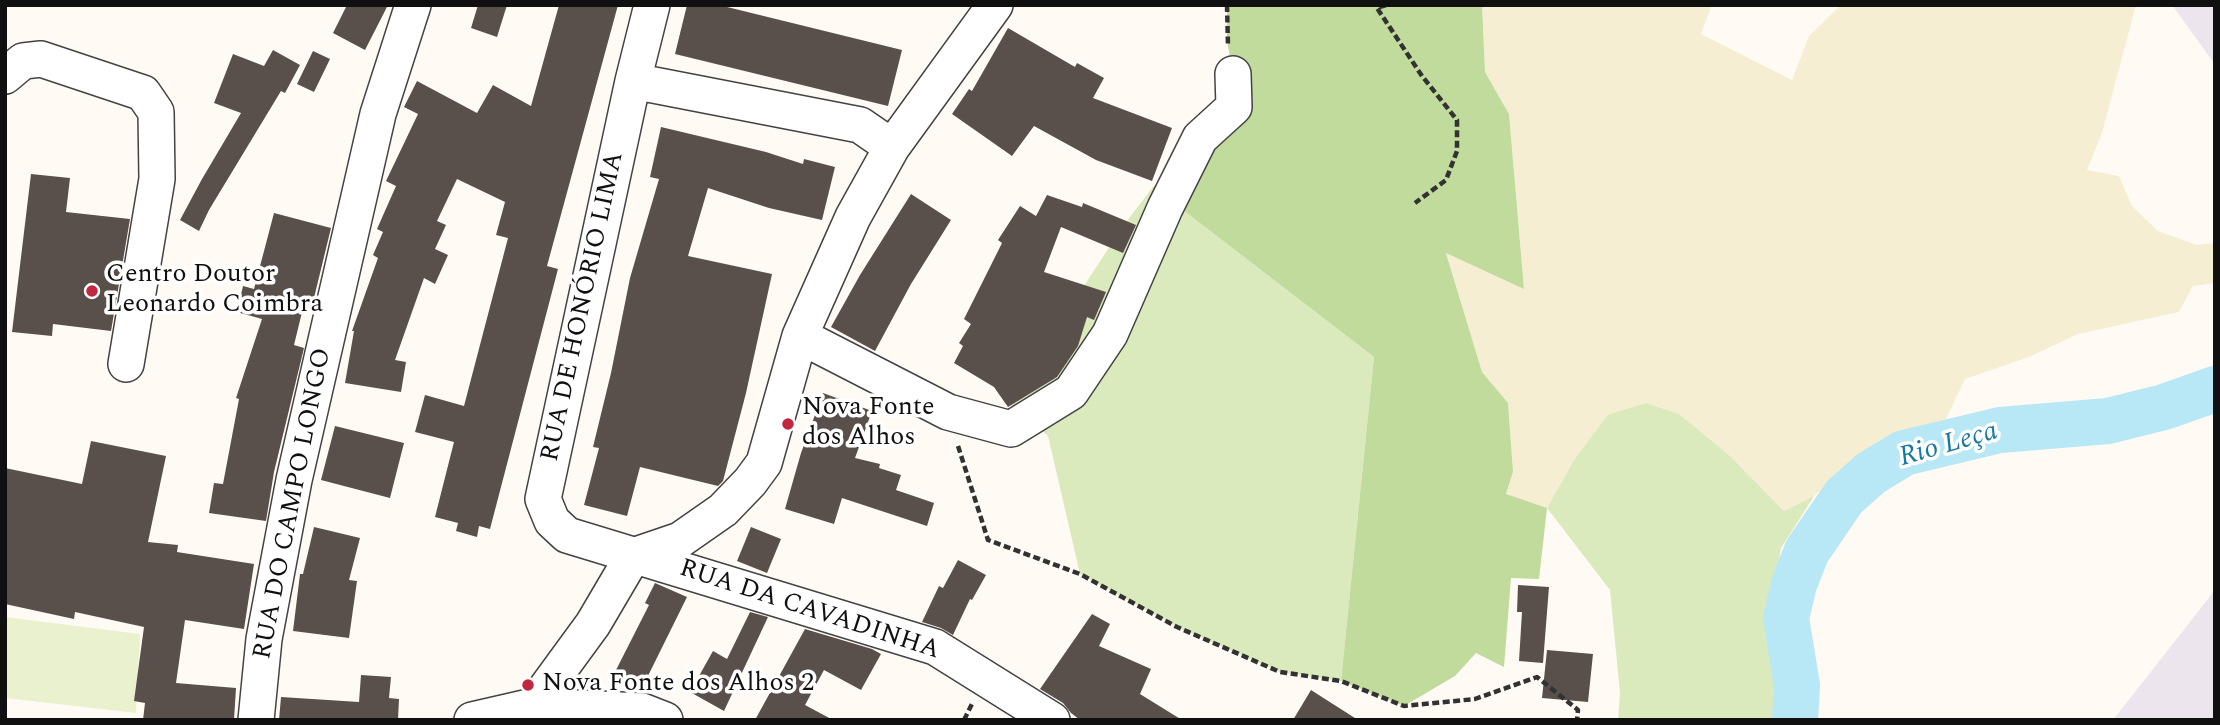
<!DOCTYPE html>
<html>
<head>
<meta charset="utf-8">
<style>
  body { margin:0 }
  #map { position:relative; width:2220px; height:725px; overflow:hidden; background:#fffbf4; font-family:Spectral,serif }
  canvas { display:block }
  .frame { position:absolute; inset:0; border:7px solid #101010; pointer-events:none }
</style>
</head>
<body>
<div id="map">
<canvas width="2220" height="725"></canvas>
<div class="frame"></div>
</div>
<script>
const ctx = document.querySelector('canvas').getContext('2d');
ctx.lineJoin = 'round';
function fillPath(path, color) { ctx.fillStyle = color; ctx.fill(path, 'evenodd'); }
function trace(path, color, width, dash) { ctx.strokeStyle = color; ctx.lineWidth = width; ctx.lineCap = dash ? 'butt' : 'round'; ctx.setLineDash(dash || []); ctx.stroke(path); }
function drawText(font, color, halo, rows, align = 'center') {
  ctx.font = font + ' Spectral,serif'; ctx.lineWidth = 7; ctx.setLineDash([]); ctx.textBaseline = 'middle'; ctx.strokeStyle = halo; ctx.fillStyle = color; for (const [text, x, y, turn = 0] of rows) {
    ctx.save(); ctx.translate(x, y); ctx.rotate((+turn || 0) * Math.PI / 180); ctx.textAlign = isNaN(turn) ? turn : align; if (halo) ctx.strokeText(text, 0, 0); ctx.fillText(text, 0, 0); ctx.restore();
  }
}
fillPath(new Path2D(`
  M2172,5h43v58h-1z
  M2215,590v130h-102z`), '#ece5ee');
fillPath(new Path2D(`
  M1482,5h230l-11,29 91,46 17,-44 32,-31h295l-34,128 -15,37 32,6 13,30 26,25 39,14 18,-2v40l-22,3 -14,26 -101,22 -49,23 -64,22 -21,44 -79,28 -51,45 -30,15 -55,-56 -50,-41 -33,-11 -38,13 -34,44 -27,48 -41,-13 7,-23 -5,-69 -26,-31 -36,-120 78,37 -15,-175 -24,-42z`), '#f5eed3');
fillPath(new Path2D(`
  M1153,187l221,170 -33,324 -61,-9 -103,-45 -97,-53 -32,-138 -50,-42 48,-50 77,-118z
  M1646,403l33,11 50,41 55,56 30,-15 -33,52 -10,62 6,63 1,47h-160l2,-27 -10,-103 -63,-82 27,-48 34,-45z`), '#daeabc');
fillPath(new Path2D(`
  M1227,5h255l3,67 24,42 15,175 -78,-36 36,119 26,31 5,69 -7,22 41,14 -8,71 -28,-1 -7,89 -28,-14 -21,23 -51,30 -63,-25 33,-324 -221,-170 32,-17 48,-96 -6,-34z`), '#c0db9c');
fillPath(new Path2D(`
  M5,617l135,17 -4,79 -131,-15z`), '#eaf1ce');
trace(new Path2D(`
  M1795,720l2,-34 -11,-68 8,-34 13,-33 37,-54 27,-24 33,-20 96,-23 108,-9 56,-14 51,-18`), '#b8e7f6', 46);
fillPath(new Path2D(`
  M347,5h41l-23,45 -32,-17z
  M478,5h29l-10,32 -26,-9z
  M559,5h59l-71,261 11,3 -68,260 -11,-3 -2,11 -21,-6 2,-8 -23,-6 19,-75 -39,-10 10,-37 39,11 44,-168 -12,-3 9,-33 -48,-23 -20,42 9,4 -11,24 13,6 -13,29 -11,-6 -29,82 11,2 -5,30 -56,-9 9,-52h-2l26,-73 -5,-3 10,-23 -6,-3 19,-43 -10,-5 32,-67 -14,-7 13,-26 60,32 16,-28 38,21z
  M687,5h32l183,45 -14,56 -213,-52z
  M1008,28l67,39 2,-4 27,15 -11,20 79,30 -20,53 -56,-21 -62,-34 -22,30 -60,-42 17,-25 3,2z
  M273,50l27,15 -15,28 -4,-2 -72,119 -10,21 -19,-11 22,-41 39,-66 -27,-10 19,-49 31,12z
  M313,51l17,8 -16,33 -17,-8z
  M661,127l105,25 37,12 1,-5 31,8 -13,53 -53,-12 -61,-20 -20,68 84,18 -26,119 -23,88 -5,5 -78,-19 -13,49 -43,-11 15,-57 -6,-1 18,-74 19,-95 29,-99 -9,-2z
  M31,174l39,4 -4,34 64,7 -19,112 -58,-7 -1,12 -40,-4z
  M911,194l40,26 -40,64 -36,67 -44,-24 29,-52z
  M1047,195l35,12 1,-4 53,22 -13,28 -62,-26 -17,45 62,20 -12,28 -7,-3 -9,29 -21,31 -49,30 -14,-20 -40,-24 9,-17 -4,-3 12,-19 -7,-5 38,-76 -4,-3 22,-34 16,10z
  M274,213l57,15 -18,74 -8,-2 -11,45 10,3 -30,124 -8,49 -57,-8 5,-30 9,1 16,-85 -3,-1 26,-79 -25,-7 6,-26 11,3z
  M823,393l49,18 -17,47 25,6 -1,4 22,7 -5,15 38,13 -7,23 -85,-28 -8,26 -49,-15 16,-56z
  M335,426l69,17 -14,55 -69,-18z
  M91,441l75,15 -18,86 30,3 -1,7 77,12 -10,65 -59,-9 -9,63 60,5 -2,32h-91l2,-17 -11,-2 10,-74 -69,-15 -1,7 -69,-15v-136l77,16z
  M314,527l46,11 -11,42 8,1 -8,57 -56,-7 7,-57h3z
  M751,527l30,12 -14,34 -30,-12z
  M958,560l28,15 -14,25 -2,-1 -17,36 -12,-7 -19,-6 17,-36 4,2z
  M655,583l32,14 -44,89 -28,-14 34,-67 -4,-2z
  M1518,585l31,2 -6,76 -24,-2 3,-49h-5z
  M750,612l18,5 -44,94 -34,-19 23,-41 14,8z
  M1092,614l18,10 -11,22 52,23 -11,25 42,26h-102l-9,-7 -8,-10 -23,-14z
  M805,629l67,20 9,5 -20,36 -37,-20 -19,35 28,15h-78z
  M1547,650l46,4 -5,48 -46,-4z
  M361,675l30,2 -2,21 10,1 -1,21h-119l2,-23 78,5z
  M1311,690l47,30h-65z`), '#59504c');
const minor = new Path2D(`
  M652,5l-19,76 -90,418 9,22 15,14 368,112 117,73
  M5,76l18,-15 18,-2 102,34 13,19 1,67 -31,185
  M633,81l227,44 32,22
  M800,336l148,76 63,17 60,-37 39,-58 55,-126 35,-70 34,-31 -1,-33
  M533,706l60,-82 40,-68 47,-16 43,-30 27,-28 14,-19 36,-127 53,-119 39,-70 103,-142
  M256,720l8,-81 30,-159 84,-366 35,-109
  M472,720l61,-14 109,5 23,9`);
trace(minor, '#434343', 38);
trace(new Path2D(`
  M1227,5l1,41
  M1386,5l-9,3 45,68 35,44v31l-11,29 -31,23
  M958,446l30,94 92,34 97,53 103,45 61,9 63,25 71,-7 62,-22 41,33 -1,10
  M964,720l8,-16`), '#323232', 4.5, [7, 3.5]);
trace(minor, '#fff', 35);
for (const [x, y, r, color] of [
  [92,291,7,"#c12741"],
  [788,424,7,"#c12741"],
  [528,685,7,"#c12741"]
]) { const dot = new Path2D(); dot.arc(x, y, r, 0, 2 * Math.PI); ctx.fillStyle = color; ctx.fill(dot); trace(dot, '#fff', 2.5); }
drawText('26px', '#101010', '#fff', [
  ["Centro Doutor",106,276],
  ["Leonardo Coimbra",106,306],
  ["Nova Fonte",802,409],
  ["dos Alhos",802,439],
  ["Nova Fonte dos Alhos 2",542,685]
], 'left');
drawText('26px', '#101010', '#fff', [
  ["RUA DE HONÓRIO LIMA",584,307,-78],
  ["RUA DO CAMPO LONGO",294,504,-79],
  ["RUA DA CAVADINHA",809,611,18]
]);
drawText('italic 28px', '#1878a4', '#fff', [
  ["Rio Leça",1949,446,-16]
]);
</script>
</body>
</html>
